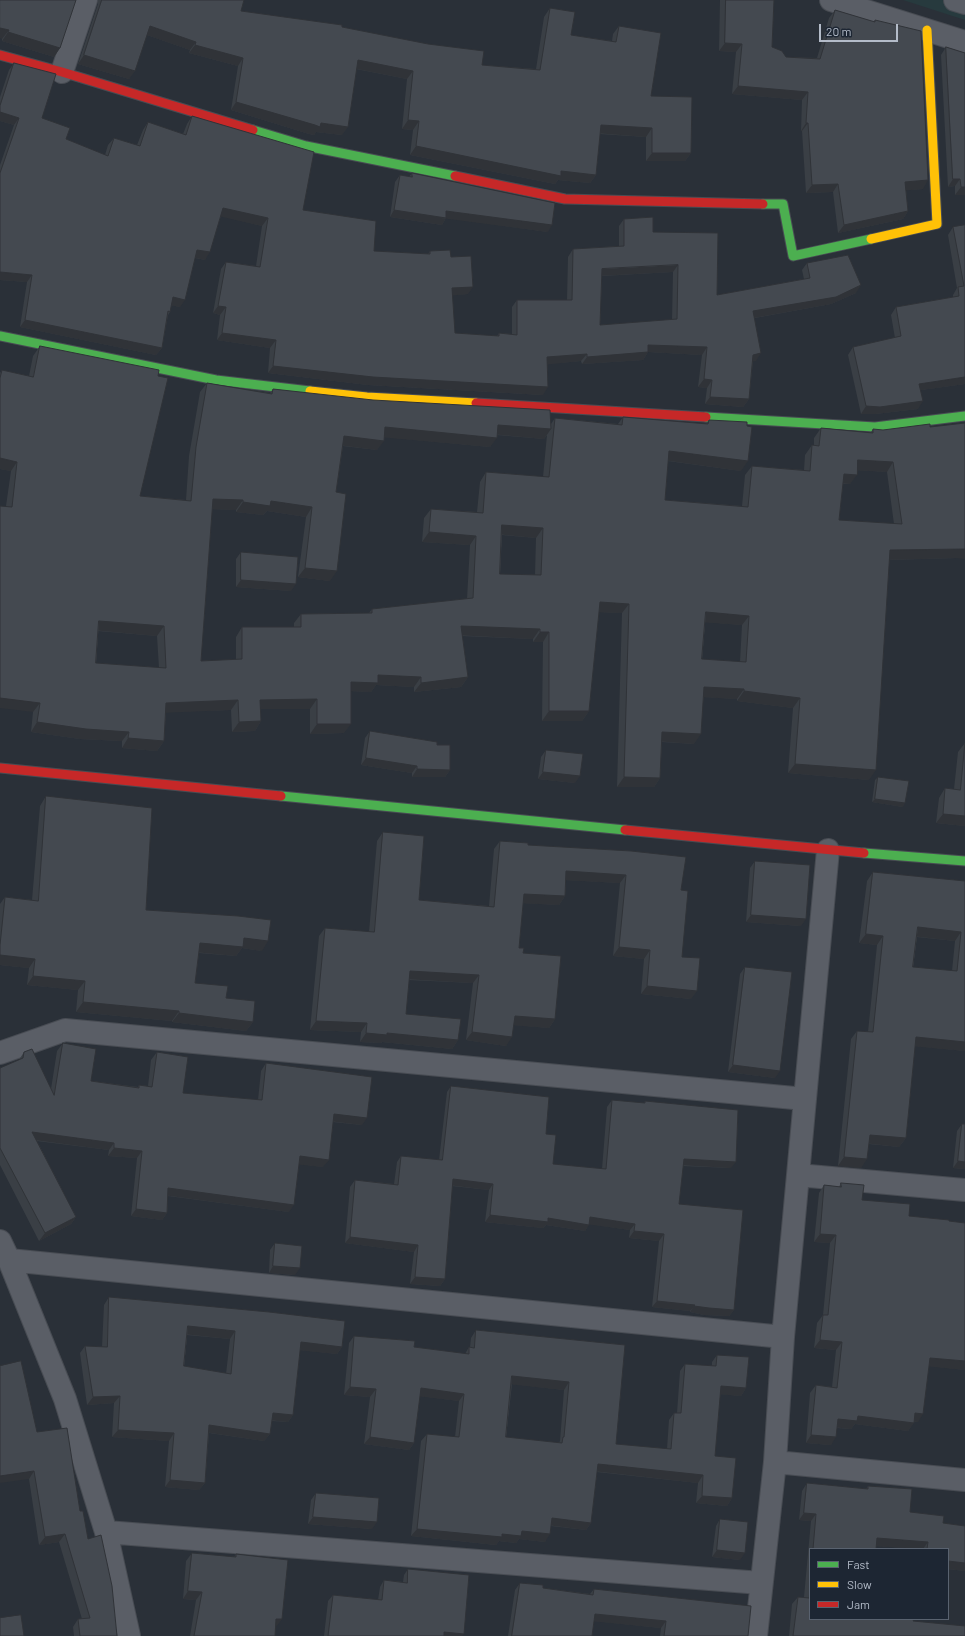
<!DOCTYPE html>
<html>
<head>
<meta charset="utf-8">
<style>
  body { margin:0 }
  #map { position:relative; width:965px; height:1636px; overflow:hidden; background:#2a3038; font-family:Barlow,sans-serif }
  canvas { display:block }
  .legend { position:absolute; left:809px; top:1548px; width:140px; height:72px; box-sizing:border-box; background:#1d2633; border:1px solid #59626f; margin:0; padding:5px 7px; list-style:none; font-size:12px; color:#b4bcc9 }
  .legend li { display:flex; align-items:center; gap:8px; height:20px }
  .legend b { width:20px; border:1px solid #59626f }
  .scale { position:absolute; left:819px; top:24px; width:79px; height:18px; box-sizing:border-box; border:2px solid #b4bcc9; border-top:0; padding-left:5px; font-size:12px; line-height:14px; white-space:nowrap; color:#b4bcc9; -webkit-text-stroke:3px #1d2633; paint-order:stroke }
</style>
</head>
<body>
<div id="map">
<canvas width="965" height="1636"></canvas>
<ul class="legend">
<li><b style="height:5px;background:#4caf50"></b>Fast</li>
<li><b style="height:5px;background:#ffc107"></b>Slow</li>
<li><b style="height:5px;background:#c62828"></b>Jam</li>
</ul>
<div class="scale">20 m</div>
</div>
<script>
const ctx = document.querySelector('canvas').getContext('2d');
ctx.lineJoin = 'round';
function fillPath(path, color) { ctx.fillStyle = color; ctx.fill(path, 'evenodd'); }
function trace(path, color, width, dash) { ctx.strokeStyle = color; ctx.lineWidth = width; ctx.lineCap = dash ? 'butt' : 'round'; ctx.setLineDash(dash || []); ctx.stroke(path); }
fillPath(new Path2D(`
  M903,0h62v20z`), '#273a3e');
const street = new Path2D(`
  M831,0l134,42
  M955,0l10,3
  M62,72l24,-72
  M0,1053l65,-23 740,69
  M798,1175l167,15
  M0,1241l9,19 56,139 41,133 23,104
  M9,1260l774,77
  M775,1462l190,18
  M106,1532l655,51
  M756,1636l19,-174 8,-125 45,-487`);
const fast = new Path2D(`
  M253,130l53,16 149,30
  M763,204h20l10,52 78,-17
  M0,336l216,44 94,11
  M706,417l169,10 90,-11
  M281,796l344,34
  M864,853l101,8`);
const slow = new Path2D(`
  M871,239l66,-15 -10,-194
  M310,391l57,6 109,6`);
const jam = new Path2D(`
  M0,55l62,17 191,58
  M455,176l110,23 198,5
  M476,403l230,14
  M0,768l281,28
  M625,830l239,23`);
trace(street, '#484c53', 24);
trace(fast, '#484c53', 11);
trace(slow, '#484c53', 11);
trace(jam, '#484c53', 11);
trace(street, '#5a5e66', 22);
trace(fast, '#4caf50', 9);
trace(slow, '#ffc107', 9);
trace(jam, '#c62828', 9);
fillPath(new Path2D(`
  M0,0l60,48 -6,9 -52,-16v-2z
  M98,0h146l-3,11 101,16 140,38 54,4 8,-52 6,-9 21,27 41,6 1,-7 6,-8 32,70 40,57 -6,8h-39v-24l-46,-3 -4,41 -6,8 -32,-3 -3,4 -145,-29 3,-25 -11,-1 5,-50 -51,-10 -14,66 -26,-3 -2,3 -5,-1 -78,-24 7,-44 -49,-13 1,-3 -43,-15 -18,44 -51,-15 20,-60z
  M720,0h54l-2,47 14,10 31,1 12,-40 6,-8 39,12 1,-2 48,169 -17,1 2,21 -5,8 -65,14 -5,-41 -27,1 -4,-62h-1l1,-31 -70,-6 4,-42 -17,-1z
  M946,47l19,6v142h-10v-9l-7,1 -7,-132z
  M14,63l28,55 24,21 39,16 3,-10 6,-7 23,7 6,-15 5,-8 35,12 4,-10 5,-8 111,94 71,41 54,3 2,-3 21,6 17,37 -16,1 3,38 42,3 2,-3 13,1v-27l5,-7h50l1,-43 5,-8 46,-3v-20l5,-7 29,13 64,63 87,-16 -2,-9 5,-7 49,30 -25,11 -76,14 1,43h-3l-4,38 -6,8 -38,-3 2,-16 -9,-1 4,-32 -54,-3 -5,8 -61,4 -1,-3 -34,3 -4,31 -175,-10 -100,-12 2,-25 -53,-8 3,-25 -7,-2 8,-44 5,-7 30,4 6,-40 -41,-10 -16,44 -10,-2 -15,49 -9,-2 -1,7 -2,3 -6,33 -6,7 -136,-28 7,-45 -27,-2v-115l14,-40 -14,-4v-24l9,-27zM673,272l-1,48 -72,5 2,-49z
  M412,173l136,59 -102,-14 -4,7 -52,-8 5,-35 5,-7 9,2z
  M965,225v159l-44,6 -3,19 -43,5h-14l-13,-59 5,-8 42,-9 -4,-23 5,-8 57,-10v-2l4,-7 -9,-53 5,-8z
  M40,346l100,150 46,4 3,-44 11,-64 7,-9 63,10 3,-4 278,35 4,-6 63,6 5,-7 83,7 3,-4 32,51 -73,-10 -3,39 77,6 3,-31 7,-9 52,4 1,-15 7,-10h2v-7l7,-10 50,4 2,-3 84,129 -68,2 -20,220 -81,-7 5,-65 -56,-7v-2l-33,-2 -10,47 -32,-2 -2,36 -6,9h-37l5,-174 -23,-1 -10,99 -7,10h-40l1,-79h-10v-3l-71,-3 6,41 -7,10 -47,5v-5l-38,-2 -5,7 -20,-1 -7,42 -34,1v-25h-49v12l-6,10 -23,1 -1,-22 -65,2 -2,29 -7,10 -35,-3v-7l-42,-2 -49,-7 2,-20 -27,-206 5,-35 -11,-2v-96l2,-3 27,6 4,-20zM497,435l47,4 3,-4 -4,42 -57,-5 -6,10 -3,30 -46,-3 -7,9 -2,24 48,3 -3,54 -95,10 -3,4 -68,1 -7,9v4h-52l-6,10v23l-35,1 11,-152 24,1v2l27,3 4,-4 39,6 -8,60 32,4 6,-89 7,-46 34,4 7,-13 106,10zM857,470l30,2 7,52 -55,-4 4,-36h7zM502,535l34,3 -1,37 -35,-1zM705,622l37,3 -2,37 -38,-3zM98,631l59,5 2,32 -63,-5z
  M241,552l50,39 -55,-4v-28z
  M370,731l80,39 -5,7h-33v-4l-51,-8 4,-27z
  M965,743v83l-29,-3 3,-25 6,-10 9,1 4,-37z
  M546,750l29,33 -37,-4 3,-22z
  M878,777l25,30 -31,-5 3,-22z
  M46,796l100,114 116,41 -20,-3 -6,8 -37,-3 -4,30 31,15 27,24 -7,9 -74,-9v-1l-96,-9 2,-22 -51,-5 2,-17 -29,-3v-61l5,-7 27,3 8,-94z
  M383,832l36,68 70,6 5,-57 6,-8 28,4 153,45 1,67 9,42 -50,-5 3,-35 -31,-3 7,-73 -54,-3 -1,16 -6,9 -36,-2 -4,45 4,5 32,66 -6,9 -35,-3 -8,21 -40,-6 7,-57 -64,-3 -3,34 52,26 -6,9 -70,-7 -1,1 -21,-1 1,-10 -51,-2 9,-94 6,-8 44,4 8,-91z
  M755,861l46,65 -55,-4 4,-54z
  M873,872l92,9v170l-50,-5 -9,92 -7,9 -30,-3 -8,24 -23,-2 13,-127 6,-8 11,1 9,-87 -18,-2 8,-62zM917,937l38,4 -3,30 -39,-4z
  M745,967l30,111 -47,-6 12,-98z
  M63,1043l28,38 47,6 1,-2 9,1 3,-26 6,-8 26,41 75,7 3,-29 5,-8 96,62 -29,-3 -10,45 -24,-3 -10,48 -121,-16 -1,17 -5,7 -31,-4 6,-58 -29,-2 1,-6 -72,-9 39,76 -5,7 -32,17 -39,-76v-97l19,-8 5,-8 27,37 6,-38z
  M451,1086l95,48 7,30 49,5 5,-62 5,-7 32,3 1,-2 86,67 -48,-2 -4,38 55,106 -5,6 -25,-1 -14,-3v-1l-38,-4 7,-66 -30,-3 1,-8 -41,-6 -4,7 -39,-6 -3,3 -58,-6 4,-32 -37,-4 -7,93 -5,7 -30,-2 4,-32 -69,-9 5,-56 5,-7 39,4 3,-22 4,-6 38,4 8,-68z
  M962,1124l3,45 -12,-1 4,-37z
  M841,1183l21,17 47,16 56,7v147l-36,-4 -11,56h-4l-6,9 -53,-7 -4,5 -14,-1 -6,17 -25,-2 4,-50 6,-8 16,2 4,-37 -22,-2 3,-25 6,-8 7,-72 -16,-1 5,-49 5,-8 15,2z
  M275,1243l20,32 -26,-2 1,-23z
  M109,1297l233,50 -5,7 -37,-4 -7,65 -5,7 -16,-1 -2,13 -6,7 -55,-8 -4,50 -6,7 -34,-3 4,-46 -57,-4 2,-34 -27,2 -7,-52 5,-7 17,1 2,-42zM187,1335l43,4 -4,35 -42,-8z
  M476,1330l149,15 -9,99 51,5 2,-29 5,-7h3l3,-42 5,-7 27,2v-4l5,-7 29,33 -5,8 -21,-2 -5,62 17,42 -5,8 -31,-3 2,-20 -101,-11 -6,51 -5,7 -35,-4 -6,16 -26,-3 -3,4 -17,-2 -3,4 -85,-9 10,-95 6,-7 28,3 4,-36 -39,-5 -6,47 -5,7 -45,-6 6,-47 -26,-2 5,-52 5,-7 60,11 51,7 4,-7h1l1,-9zM512,1384l52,6 -4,51 -1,2 -53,-6z
  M37,1432l43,79 8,28 29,97h-43l-1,-9 5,-8h4l-23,-77 -20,3 -10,-66z
  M807,1483l59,6 2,-3 42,26 33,11 22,3v45l-17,-2v-20h-26l-46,-3v3h-66v70l103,2 52,15h-176l3,-32 6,-7h6l7,-76 -12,-1 3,-29z
  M316,1493l56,36 -64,-5 3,-24z
  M720,1519l20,41 -28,-3 4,-31z
  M192,1553l42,4 2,-3 40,73h-1v9h-85l6,-36 -13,-1 3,-38z
  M408,1569l54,67h-138l4,-35 5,-6 45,5 2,-13 4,-7 19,2 1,-7z
  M520,1583l23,5 47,6 4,-5 154,47h-88l1,-8 -67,-7 -2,15h-84l7,-46z`), '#3a3f45');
fillPath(new Path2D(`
  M150,26l46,16 -6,8 -46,-16z
  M0,28l9,2 -7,9 -2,-1z
  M8,32l52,16 -6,9 -52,-16z
  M725,43l17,1 -6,8 -17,-1z
  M195,45l48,13 -5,8 -49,-13z
  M84,55l51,16 -6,8 -51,-15z
  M358,60l55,11 -6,8 -55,-11z
  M738,86l70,6 -6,8 -70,-6z
  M236,102l85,21 27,4 -6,8 -26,-3 -2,3 -5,-1 -78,-24z
  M0,112l19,6 -5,7 -14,-4z
  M408,120l11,1 -6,9 -11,-1z
  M806,123h2l-6,8h-1z
  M601,125l51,3 -6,9 -51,-4z
  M416,146l145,25 35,4 -6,8 -32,-3 -3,4 -145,-29z
  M652,153h39l-6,8h-39z
  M953,179h7l-5,7 -7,1z
  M928,180l-5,9 -24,2 6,-9z
  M838,184l-5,8 -27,1 6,-8z
  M961,187h4v8h-10z
  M223,208l45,10 -6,8 -44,-10z
  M394,210l52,8 -4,7 -52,-8z
  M446,211l106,14 -4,7 -107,-14z
  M908,211l-5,8 -65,14 6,-8z
  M197,250l13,2 -5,8 -13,-3z
  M678,265l-5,7 -76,4 5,-7z
  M0,272l32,3 -5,7 -27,-2z
  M861,285l-5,8 -25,11 -83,15 5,-8z
  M473,287l-5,7 -21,2 5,-8z
  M173,297l12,3 -5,7 -12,-2z
  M218,306l8,1 -6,8 -7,-2z
  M25,320l137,28 -6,7 -136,-28z
  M222,333l54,7 -6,8 -53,-8z
  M648,345l59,2 -5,8 -54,-3 -5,8 -61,4 5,-7z
  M761,353l-5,8 -8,1 5,-7z
  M587,354l-6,7 -39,4 5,-8z
  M273,366l275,21 -5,8 -175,-10 -100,-12z
  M965,377v7l-51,7 5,-7z
  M704,379l8,1 -5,8 -9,-1z
  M710,397l39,2 -6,8 -38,-3z
  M923,401l-5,8 -43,5h-14l5,-8z
  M498,425l53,4 -7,10 -53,-5z
  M385,427l112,11 -7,9 -111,-10z
  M344,436l40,5 -7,9 -39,-5z
  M669,451l79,10 -7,10 -78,-11z
  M0,458l17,4 -6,9 -11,-2z
  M858,460l35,2 -6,10 -36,-2z
  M844,474l13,1 -7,9 -13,-1z
  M213,499l30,1 -7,10 -30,-1z
  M271,501l41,6 -6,10 -39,-6 -4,4 -27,-3 7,-10z
  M502,525l41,3 -7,10 -40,-4z
  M429,532l47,4 -6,9 -48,-3z
  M965,549v10l-8,-1 -74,2 7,-10z
  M305,568l32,3 -7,10 -32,-4z
  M241,580l55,4 -5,7 -55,-4z
  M600,602l29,2 -7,9 -29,-1z
  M706,612l43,4 -7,9 -43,-3z
  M99,621l65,5 -7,10 -65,-6z
  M461,626l79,3 -7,10 -79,-4z
  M540,632h9l-6,10h-10z
  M378,675l43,2 -7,10 -38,-2 -5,7 -27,-1 7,-9z
  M468,677l-7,10 -47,5 7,-9z
  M704,687l40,2 -7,10 -39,-2z
  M744,691l56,7 -7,10 -56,-7z
  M0,698l40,5 -7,9 -33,-4z
  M317,699l-7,10h-56l6,-9z
  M238,700l-7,10 -71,3 6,-10z
  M549,711h40l-7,10h-40z
  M261,721l-6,10 -23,1 7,-10z
  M37,722l92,10 -7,9 -42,-2 -49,-7z
  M317,724h34l-7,9 -34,1z
  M662,732l39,2 -7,10 -39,-3z
  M128,738l36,3 -7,10 -35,-3z
  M366,758l51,8 -5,7 -51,-8z
  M795,764l81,6 -7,10 -81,-7z
  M417,769l33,1 -5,7h-33z
  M543,772l37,4 -5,7 -37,-4z
  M624,777l36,1 -6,9h-37z
  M875,799l30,4 -2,4 -31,-5z
  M943,814l22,2v10l-29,-3z
  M566,871l60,4 -6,8 -60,-3z
  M524,894l41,2 -6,9 -41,-2z
  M751,915l55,4 -5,7 -55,-4z
  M918,927l43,5 -6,9 -43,-5z
  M866,934l17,2 -6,9 -18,-2z
  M244,938l24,3 -6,10 -20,-3 -6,8 -42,-4 6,-9z
  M619,947l31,3 -6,9 -31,-3z
  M0,955l35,4 -6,9 -29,-3z
  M410,971l69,4 -6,8 -69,-4z
  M33,976l52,5 -7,9 -51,-5z
  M647,986l50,5 -6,8 -50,-5z
  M83,1002l96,9 -7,10 -96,-9z
  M179,1013l74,9 -7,9 -74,-9z
  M515,1016l40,3 -6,9 -40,-3z
  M316,1021l51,2 -6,9 -51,-2z
  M472,1032l40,5 -6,9 -40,-6z
  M366,1033h21l71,7 -6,9 -70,-7 -1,1 -21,-1z
  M916,1037l49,5v9l-55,-5z
  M733,1065l47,6 -5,7 -47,-6z
  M334,1114l33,4 -5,7 -33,-4z
  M32,1132l82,11 -5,7 -82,-11z
  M870,1135l36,3 -7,9 -35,-4z
  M114,1148l28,3 -5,7 -29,-2z
  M300,1156l29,4 -6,7 -29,-3z
  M844,1157l23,2 -6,9 -23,-2z
  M684,1159l52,3 -5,6 -52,-3z
  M958,1161l7,1v7l-12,-1z
  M453,1179l40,5 -4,6 -41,-5z
  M168,1188l126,17 -5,7 -126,-17z
  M136,1209l31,4 -5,7 -31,-4z
  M490,1215l58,3 41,7 -4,6 -39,-6 -3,3 -58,-6z
  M76,1217l-5,7 -32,17 6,-8z
  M590,1217l45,7 -5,6 -44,-6z
  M634,1231l30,3 -5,7 -30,-3z
  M820,1234l16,1 -6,8 -16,-1z
  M350,1237l68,8 -4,7 -69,-9z
  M273,1266l27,2 -5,7 -26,-2z
  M415,1277l30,2 -5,7 -30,-2z
  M657,1301l38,4 -5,6 -38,-4z
  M694,1306l40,4 -5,6 -25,-1 -14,-3z
  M188,1326l47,5 -5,8 -47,-5z
  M820,1340l22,2 -6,8 -22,-2z
  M301,1342l41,5 -5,7 -41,-4z
  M930,1358l35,3v9l-41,-4z
  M512,1376l57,6 -5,8 -57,-6z
  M721,1386l25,2 -5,8 -26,-2z
  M350,1387l26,2 -6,8 -26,-2z
  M421,1388l43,6 -5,7 -43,-5z
  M120,1396l-6,7 -27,2 6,-8z
  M273,1413l20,2 -5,7 -20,-2z
  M915,1413l8,1 -5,8 -9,-1z
  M858,1416l56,7 -6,8 -53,-7 -4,5 -19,-2 6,-8z
  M209,1425l61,9 -6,7 -60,-9z
  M118,1430l56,3 -5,8 -57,-4z
  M811,1435l25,2 -5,8 -25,-2z
  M370,1437l44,6 -5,7 -45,-6z
  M598,1464l105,11 -5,8 -105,-12z
  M34,1471l-5,8 -29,4v-7z
  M170,1480l35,3 -6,7 -34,-3z
  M702,1496l30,2 -5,8 -31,-3z
  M804,1513l12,1 -5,7 -12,-1z
  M313,1517l64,5 -5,7 -64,-5z
  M552,1518l39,5 -5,7 -39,-5z
  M417,1529l85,5 20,-3 28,3 -5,8 -26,-3 -3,4 -17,-2 -3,4 -85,-9z
  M65,1534l-6,8 -20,3 6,-8z
  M877,1538l51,4 -5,7 -51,-3z
  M717,1550l28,3 -5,7 -28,-3z
  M948,1561l17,2v8l-17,-2z
  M188,1591l14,1 -6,8 -13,-1z
  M595,1614l71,7 -5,7 -71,-7z
  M276,1619h6l-6,8h-5z
  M444,1632l20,2 -2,2h-21z`), '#303338');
const building = new Path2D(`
  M0,0h76l-16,48 -52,-16 1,-2 -9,-2z
  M102,0h142l-3,11 101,14v2l86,17 56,7 -2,14 58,5 10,-62 25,4 -4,23 45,7 3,-16 42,7 -10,63 41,1 -1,56h-39v-25l-51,-3 -5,50 -35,-4v5l-145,-30 3,-25 -11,-1 5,-49 -55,-11 -10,67 -27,-4 -1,4 -5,-2 -79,-23 7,-44 -48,-13 1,-3 -46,-16 -15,45 -51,-16z
  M726,0h48l-2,47 10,4 4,6 34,2 15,-49 40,12v-2l46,11 7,149 -23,2 3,29 -64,14 -6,-41 -26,1 -4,-62h-2l2,-31 -70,-6 4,-42 -17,-1z
  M946,47l19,6v134h-4l-1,-8h-7z
  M14,63l42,11 -14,44 28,10 -4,11 42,17 6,-18 26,8 8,-24 38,13 6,-19 122,36 -11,58 73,11 -2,30 56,3v-3l20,-1 1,7 20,-1 2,31 -21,1 3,45 44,3v-3l18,2v-35h55l1,-51 51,-3v-27l29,-2v15l65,1 -1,62 93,-17 -3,-15 41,-8 13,30 -25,12 -83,14 8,42 -8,2 -4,44 -39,-2 2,-17 -8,-1 3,-32 -59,-2v7l-61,5v-3l-40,3 1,30 -175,-10 -100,-11 3,-26 -54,-7 4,-26 -8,-1 8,-44 34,5 8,-49 -45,-10 -13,44 -13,-2 -12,50 -12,-3 -3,15 -2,-1 -6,37 -137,-28 7,-45 -32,-3v-99l19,-55 -19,-6v-6zM678,265l-1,54 -77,6 2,-56z
  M412,173l143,30 -3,22 -106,-14v7l-52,-8 6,-35 12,2z
  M965,225v152l-46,7 4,17 -43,6 -14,-1 -13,-59 48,-11 -5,-29 63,-11 -1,-9 6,-1 -11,-59z
  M40,346l119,24 -1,6 10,2 -28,118 51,5 5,-54 11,-64 65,11 1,-5 100,11 177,10 1,19 -53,-4 -1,13 -112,-11 -1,14 -40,-5 -8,56 10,2 -9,77 -32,-3 7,-61 -41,-6 -1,5 -27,-4v-2l-30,-1 -12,162 41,-2v-32h59v-13l71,-1v-4l101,-11 3,-62 -47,-4 2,-23 52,4 3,-41 63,5 6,-59 67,7 1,-8 85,7 1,-4 38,2v4l5,1 -4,34 -79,-10 -4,49 83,7 4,-41 58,5 2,-26 7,1 2,-18 52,5v-4l10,1 47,-6v3l35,-4v126l-75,1 -14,220 -81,-6 5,-66 -56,-7v-2l-40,-2 -3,47 -39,-2 -2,46 -36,-1 5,-173 -29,-2 -11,109h-40v-79h-9v-3l-79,-3 7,51 -47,6v-6l-43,-2v8l-27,-1v42h-34v-25l-57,1 1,21 -22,1 -1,-22 -72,3 -2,38 -36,-3 1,-6 -43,-3 -49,-7 3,-19 -40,-5v-192l12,1 5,-45 -17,-4v-80l2,-8 31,7zM858,460l35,2 9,62 -63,-4 5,-46 13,1zM502,525l41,3 -2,47 -41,-1zM706,612l43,4 -3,46 -44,-3zM99,621l65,5 2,42 -70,-5z
  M241,552l57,5 -2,27 -55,-4z
  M370,731l67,11v3h13v25l-33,-1v-3l-51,-8z
  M965,743v73l-22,-2 2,-26 15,2z
  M546,750l37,4 -3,22 -37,-4z
  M878,777l31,4 -4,22 -30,-4z
  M46,796l106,12 -6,102 92,6 33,4 -3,21 -24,-3 -1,9 -43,-4 -5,40 33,3 -2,12 29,3 -2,21 -74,-9v-2l-96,-9 2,-21 -52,-5 2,-17 -35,-4v-10l5,-48 33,4z
  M383,832l41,4 -5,64 75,7 6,-66 28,2v2l103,6 55,6 -5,33 7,1 -6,66 18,1 -3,33 -50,-5 3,-36 -31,-3 7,-72 -60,-4 -1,25 -41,-2 -5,54h5l-1,5 38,3 -6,63 -40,-3 -3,21 -40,-5 7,-57 -69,-4 -4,43 55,5 -3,21 -71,-7v2l-21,-2 1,-10 -51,-2 9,-93 49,4z
  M755,861l55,4 -4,54 -55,-4z
  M873,872l92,9v161l-49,-5 -10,101 -36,-3 -3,24 -23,-2 13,-126 16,1 10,-96 -17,-2zM918,927l43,5 -4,39 -44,-4z
  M745,967l47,5 -12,99 -47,-6z
  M63,1043l33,6 -5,32 48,7v-3l13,2 5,-35 31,5 -5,36 79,7 4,-37 106,14 -5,41 -33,-4 -5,46 -29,-4 -6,49 -126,-17 -1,25 -31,-4 6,-58 -28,-3v-5l-82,-11 44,85 -31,16 -45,-85v-80l23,-10 1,-6 8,-3 22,46z
  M451,1086l98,11 -3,37 10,1 -3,29 53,5 6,-69 33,3v-2l93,9 -2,52 -52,-3 -5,45 64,6 -9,100 -25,-2 -15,-2 1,-1 -38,-4 7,-67 -30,-3 1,-7 -45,-7 -1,8 -41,-7v4l-58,-7 3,-31 -40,-5 -8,100 -30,-2 3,-32 -68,-8 5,-57 43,5 3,-29 41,4z
  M962,1124h3v38l-7,-1z
  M841,1183l23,2 -2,15 48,4 -1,12 40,4v1l16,2v138l-35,-3 -7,56 -8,-1 -1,10 -56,-7 -1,5 -19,-2 -2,18 -25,-2 5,-50 21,3 5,-46 -22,-2 3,-25h5l8,-80 -16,-1 4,-49 17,2z
  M275,1243l27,3 -2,22 -27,-2z
  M109,1297l160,15 76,9 -3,26 -41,-5 -8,73 -20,-2 -3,21 -61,-9 -4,58 -35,-3 4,-47 -56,-3 2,-34 -27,1 -8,-51 22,1zM188,1326l47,5 -4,43 -47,-8z
  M476,1330l149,15 -9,99 55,5 3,-36h7l4,-49 31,2 1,-11 32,2 -3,31 -25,-2 -6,70 21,2 -4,40 -30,-2 1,-21 -105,-11 -7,59 -39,-5 -2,16 -28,-3 -1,5 -19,-2v3l-85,-8 10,-95 32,3 5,-43 -43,-6 -7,55 -44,-6 6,-48 -26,-2 4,-51 61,5 -1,6 55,7v-7l5,1zM512,1376l57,6 -5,55h-1l-1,6 -56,-6z
  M21,1361l16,71 30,-4 13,83h3l5,28 13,-4 11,51 5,50h-37l-2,-17 12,-1 -25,-84 -20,3 -11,-66 -34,5v-110z
  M807,1483l61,6v-3l44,3 -2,23 34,4 -1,7 22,3v37l-17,-2v-12h-21l1,-7 -51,-4 -1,11h-63l3,-35 -12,-1z
  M316,1493l63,5 -2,24 -64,-5z
  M720,1519l28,3 -3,31 -28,-3z
  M192,1553l44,4v-3l52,6 -6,59h-6l-1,17h-81l8,-44 -14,-1z
  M408,1569l61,6 -5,59 -20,-2v4h-116l5,-41 49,5 2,-20 23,3z
  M520,1583l23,2v3l50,7 1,-6 157,17 -3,30h-84l2,-15 -71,-7 -3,22h-80z
  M810,1583v36h104l-1,2 52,5v10h-172l5,-39 11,1z
  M21,1615l3,21h-24v-18z`);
fillPath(building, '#444950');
trace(building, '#303338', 1);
</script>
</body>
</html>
